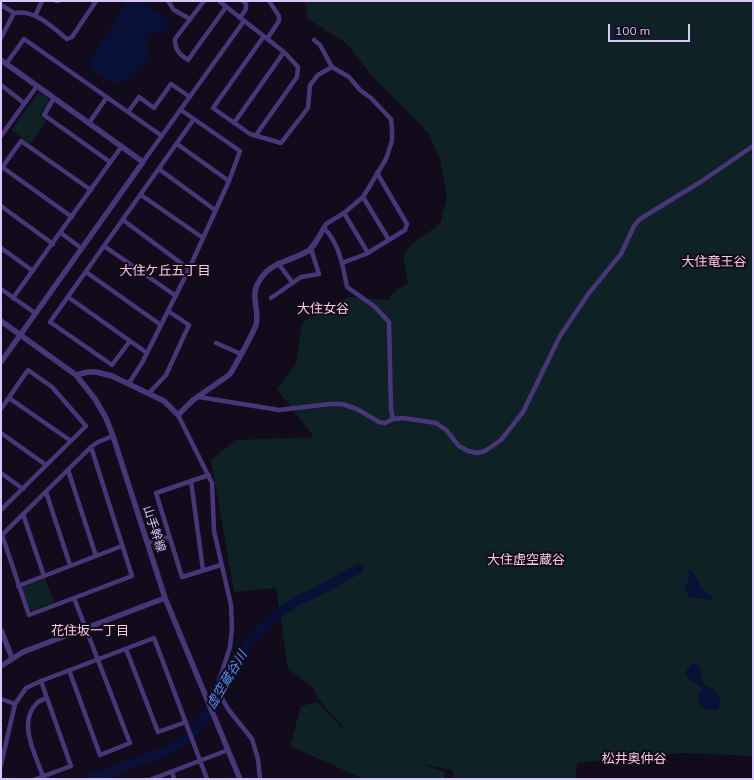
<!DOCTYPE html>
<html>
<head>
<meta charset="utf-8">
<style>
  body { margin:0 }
  #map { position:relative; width:754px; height:780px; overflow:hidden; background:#110b1b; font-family:Mulish,sans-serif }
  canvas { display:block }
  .frame { position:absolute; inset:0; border:2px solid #d8c6fe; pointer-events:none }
  .scale { position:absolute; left:608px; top:24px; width:82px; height:18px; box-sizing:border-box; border:2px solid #d8c6fe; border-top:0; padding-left:5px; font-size:12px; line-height:14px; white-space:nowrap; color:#d8c6fe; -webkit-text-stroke:3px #110b1b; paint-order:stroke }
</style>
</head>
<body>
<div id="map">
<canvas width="754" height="780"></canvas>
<div class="frame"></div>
<div class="scale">100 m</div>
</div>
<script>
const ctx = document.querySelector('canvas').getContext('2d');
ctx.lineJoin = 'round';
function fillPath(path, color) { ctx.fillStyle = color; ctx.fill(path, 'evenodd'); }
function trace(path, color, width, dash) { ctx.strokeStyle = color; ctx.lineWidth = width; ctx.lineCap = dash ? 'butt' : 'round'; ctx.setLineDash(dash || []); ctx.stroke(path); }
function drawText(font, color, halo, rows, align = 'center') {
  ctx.font = font + ' Mulish,"Noto Sans JP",sans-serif'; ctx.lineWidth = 4; ctx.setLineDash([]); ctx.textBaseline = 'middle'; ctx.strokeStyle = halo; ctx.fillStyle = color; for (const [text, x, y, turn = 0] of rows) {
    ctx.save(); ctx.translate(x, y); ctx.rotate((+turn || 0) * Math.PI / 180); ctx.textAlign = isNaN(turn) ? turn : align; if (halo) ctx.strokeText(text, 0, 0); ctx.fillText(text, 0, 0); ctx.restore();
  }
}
fillPath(new Path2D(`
  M305,1h448v755l-73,-3 -103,10 -1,16h-121l-3,-9 -31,-6 24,8 -1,7h-80l-74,-33 11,-40 17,-4 27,29 -4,-7 -10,-10 -14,-17 -3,-8 -26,-20 -12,-81 -42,4 -23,-132 25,-20 78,-3 -37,-48 19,-26 6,-41 47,-25 40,3 2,-6 17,-11 -5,-27 10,-13 27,-19 7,-26 -7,-38 -11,-26 -58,-59 -25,-32 -38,-24z
  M39,92l9,7 1,3 -10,13 8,6 -17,23 -19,-14z
  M45,578l9,24 -22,9 -2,-2 -8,-21 1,-1z`), '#0e2124');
fillPath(new Path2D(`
  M126,1h13l28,17 1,8 -3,5 -10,2 -8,4 2,22 -27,24c-16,-1 -23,-7 -34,-19z
  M689,570h2l8,11 1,5 12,12 1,2 -24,-3 -5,-11 4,-3z
  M692,664h4c7,5 3,13 8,20 2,3 5,3 8,4 5,3 8,9 9,14l-3,7c-6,3 -22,-2 -20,-12 0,-3 3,-5 4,-9 -6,-6 -16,-7 -16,-17z`), '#091036');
trace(new Path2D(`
  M10,8l7,-7
  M1,19l6,-8`), '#091036', 1.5);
trace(new Path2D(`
  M91,779l78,-29 16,-11 13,-12 24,-36 15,-30 20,-28 18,-17 23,-16 17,-7 43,-24`), '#091036', 10);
trace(new Path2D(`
  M56,1h2
  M168,1l6,9 16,9
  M204,1l-29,38c0,11 4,15 13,21l38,-53
  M219,1l65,51 14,15 -1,10 -41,58
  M1,5l13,8
  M35,16l7,-15
  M240,18l6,-9v-5l-3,-3
  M264,36l-51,72 37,26 31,9 27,-35 2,-23 8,-10 14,-8 17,10 11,13 11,8 20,21 1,10v12l-6,18 -23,38 -19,16 -18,11 -2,4c15,15 19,38 23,59l27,19 15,16 2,88 2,9
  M1,38l13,-25c21,-4 38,14 53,26l5,-2 24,-36
  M267,39l12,-18v-5l-10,-15
  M314,40l6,5 12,22
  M6,64l18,-25 138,97
  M1,85l23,18
  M54,98l-10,17 66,47
  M128,112l11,-15 15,11 17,-24 19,13
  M89,123l18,-26
  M234,123l50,-71
  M1,136l36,-50
  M177,144l52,37
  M143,162l101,-141
  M2,167l70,50
  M1,169l20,-28 70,49
  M159,169l56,41
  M141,195l62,43
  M363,197l26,43
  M1,206l52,38
  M344,213l24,40
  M123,220l66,49
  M61,233l20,15
  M104,246l72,50
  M1,248l32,23
  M278,263l14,19
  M342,263l24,-9 39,-24 2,-6 -30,-51
  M86,272l75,53
  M1,289l34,24
  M68,297l79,56
  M13,298l109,-152
  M271,298l30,-21 18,-3 -8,-25
  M130,341l-18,24 -62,-43 144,-203
  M216,343l25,11
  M129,383l13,-20 47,-94 40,-88 11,-30 -59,-41
  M149,393l17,-18 23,-50 -21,-14
  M199,397l80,13 51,-6h12l15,5 22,13 6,1 8,-4 10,-1 33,5 10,7 13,16 9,5 9,2 8,-2 16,-11 22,-28 37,-76 29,-43 32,-39 13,-28 6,-7 62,-38 51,-35
  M9,398l62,43
  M1,409l27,-39 24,17 34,39 -85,84
  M178,415l34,68 2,48 17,74 1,23 -2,19 -11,34 -1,10 10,18 24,30 6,20 2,20
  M1,433l45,32
  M68,470l28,86
  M1,473l22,16
  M209,475l-53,18 26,84 39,-12
  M191,481l12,89
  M46,492l24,73
  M23,514l21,62
  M2,535l27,80 103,-39 -41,-129
  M1,536l90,-89 7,-5 15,-6
  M147,543l22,-6
  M18,586l104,-40
  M126,649l32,83 28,-10
  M69,670l31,85 30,-12 -56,-145
  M1,699l14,5
  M1,765l14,-61 11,-16 15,-7 113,-43 53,141
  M172,772l2,7
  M36,779l35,-13 -30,-85
  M44,779c-7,-21 -27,-55 -8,-75 2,-3 8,-5 11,-6
  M152,779l76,-29`), '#473779', 4.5);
trace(new Path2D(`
  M1,60l142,102 -142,200
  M1,321l75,54 19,24 11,19 7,18 52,162 75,181
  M76,375l12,-3h8l16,4 52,25 14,14 15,-15 36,-25 3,-4c7,-13 19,-33 24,-46 4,-13 -6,-29 2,-42 12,-22 29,-20 48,-31 8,-4 13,-16 18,-24
  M1,630l11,28
  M1,666l22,-14 142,-54`), '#473779', 5.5);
drawText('12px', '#d8c6fe', '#110b1b', [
  ["山手幹線",154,529,72]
]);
drawText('13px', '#fec8df', '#110b1b', [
  ["大住竜王谷",714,262],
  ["大住ケ丘五丁目",165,271],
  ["大住女谷",323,309],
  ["大住虚空蔵谷",526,560],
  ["花住坂一丁目",90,631],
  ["松井奥仲谷",634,759]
]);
drawText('italic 13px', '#578efb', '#110b1b', [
  ["虚空蔵谷川",227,680,-59]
]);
</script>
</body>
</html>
